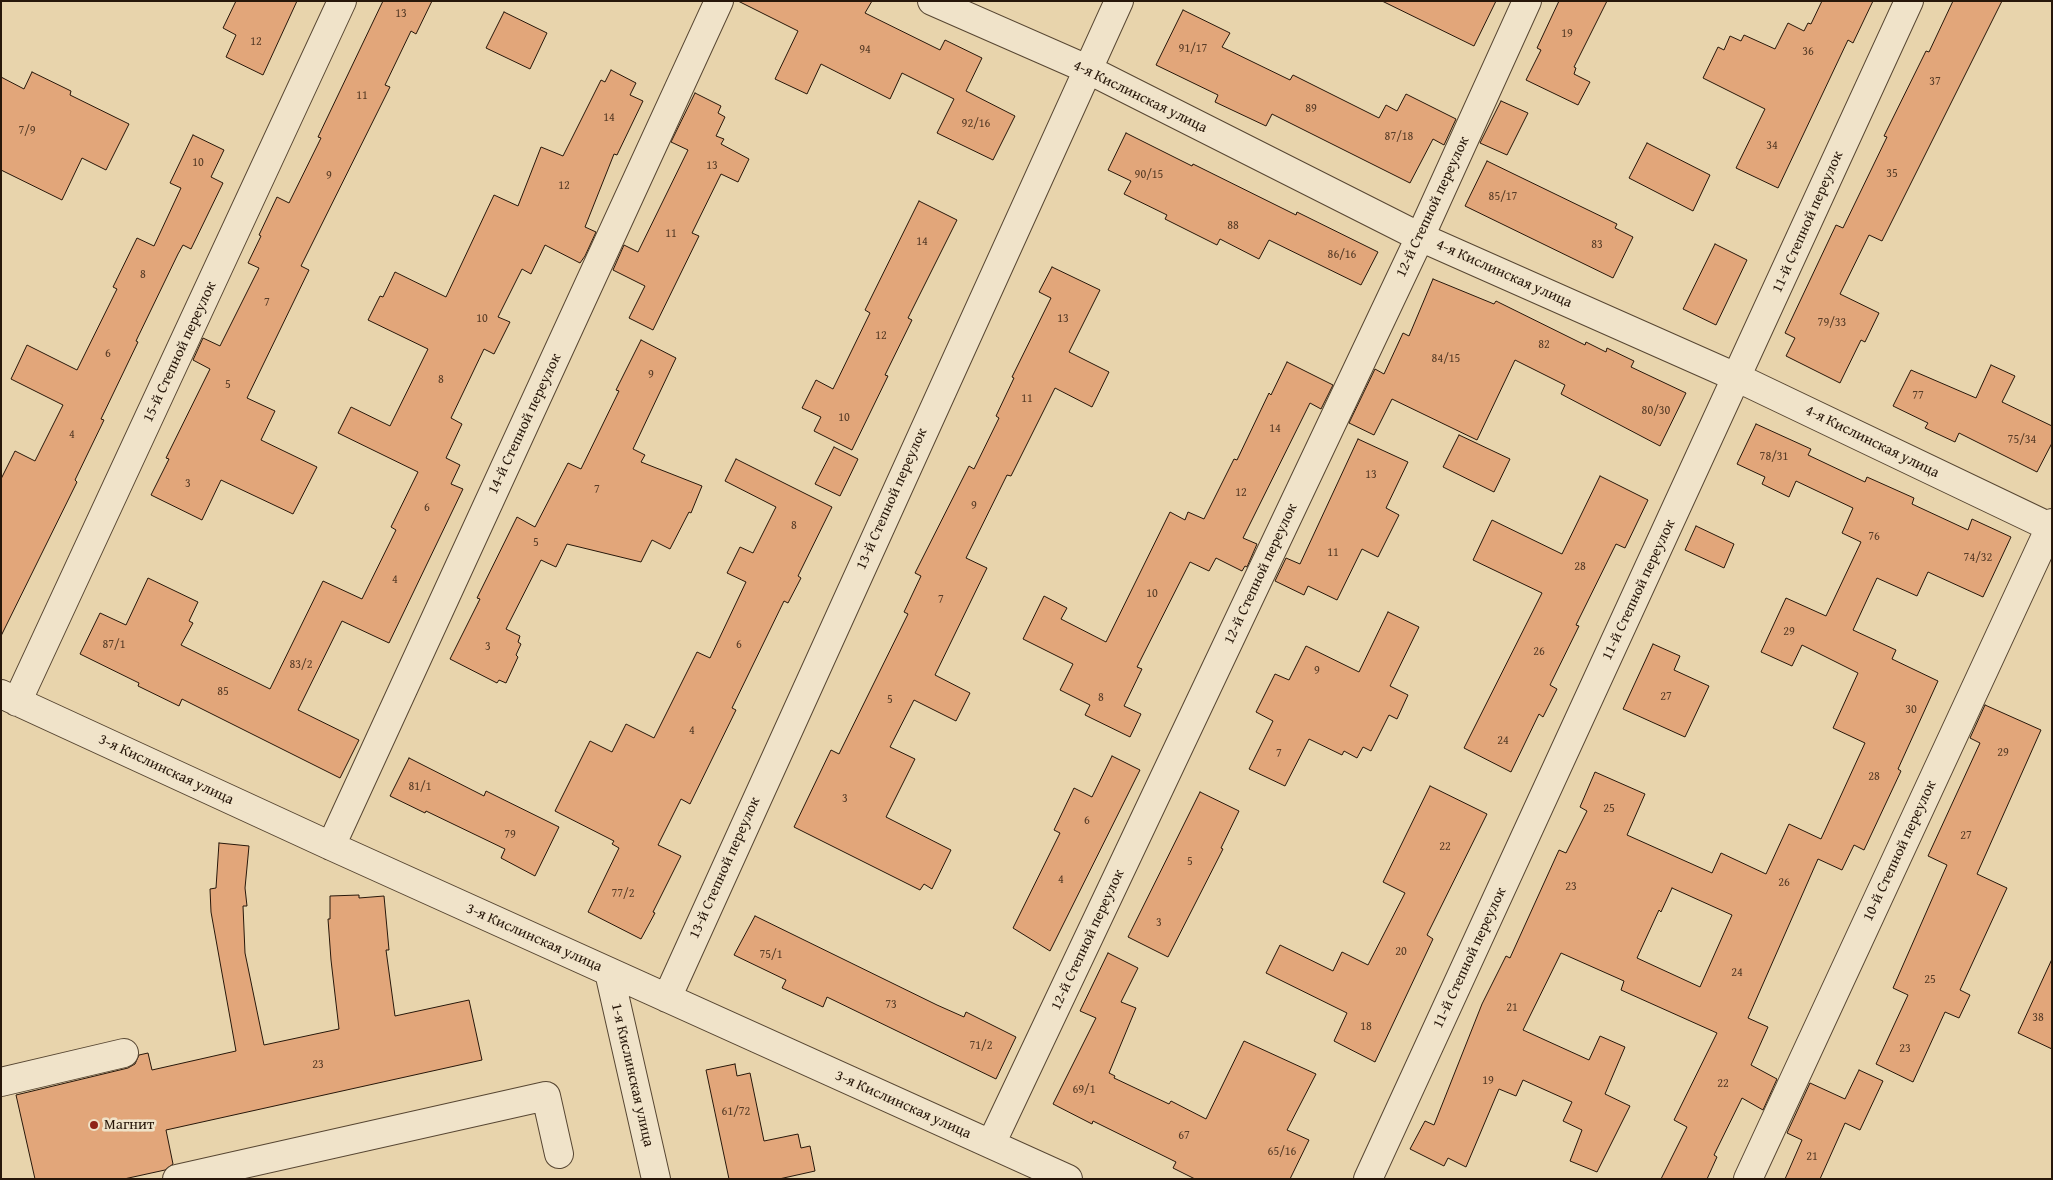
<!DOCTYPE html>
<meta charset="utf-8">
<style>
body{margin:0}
#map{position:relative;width:2053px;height:1180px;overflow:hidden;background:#e8d4ac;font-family:"Gentium Book Plus",serif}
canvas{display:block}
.frame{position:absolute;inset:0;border:2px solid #27170a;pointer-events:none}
</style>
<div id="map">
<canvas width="2053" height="1180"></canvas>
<div class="frame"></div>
</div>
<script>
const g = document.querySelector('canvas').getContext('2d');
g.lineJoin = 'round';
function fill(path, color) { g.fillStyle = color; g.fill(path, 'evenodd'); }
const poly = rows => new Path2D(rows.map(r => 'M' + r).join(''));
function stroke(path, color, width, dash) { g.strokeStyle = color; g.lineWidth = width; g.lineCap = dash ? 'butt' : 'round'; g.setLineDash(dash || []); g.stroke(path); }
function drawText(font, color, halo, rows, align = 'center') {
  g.font = font + ' "Gentium Book Plus",serif'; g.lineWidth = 5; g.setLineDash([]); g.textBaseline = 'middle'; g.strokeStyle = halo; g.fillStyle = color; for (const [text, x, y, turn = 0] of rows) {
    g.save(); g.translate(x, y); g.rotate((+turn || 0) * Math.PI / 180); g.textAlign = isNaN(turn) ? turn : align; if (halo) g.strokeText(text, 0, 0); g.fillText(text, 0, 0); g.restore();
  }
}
const building = poly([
 [236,1,297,1,263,75,226,57,236,35,223,28,236,1],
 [383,1,432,1,416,34,411,31,385,85,390,87,301,266,309,270,247,398,275,411,261,440,317,467,293,514,221,480,202,520,151,495,169,459,166,458,210,369,193,360,203,338,220,346,259,268,248,263,261,236,259,235,277,197,289,203,321,138,318,137,383,1],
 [738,1,872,1,865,13,940,50,945,40,982,58,966,91,1015,116,993,160,937,133,954,99,902,73,890,99,821,64,807,94,775,79,798,31,738,1],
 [1382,1,1496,1,1474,46,1382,1],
 [1559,1,1607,1,1574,67,1576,68,1574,74,1590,82,1578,105,1526,80,1541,50,1537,48,1559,1],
 [1822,1,1873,1,1853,43,1848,40,1778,188,1736,168,1765,109,1703,78,1718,47,1724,50,1730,36,1741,41,1744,35,1775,49,1788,23,1804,31,1808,23,1811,24,1822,1],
 [1953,1,2002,1,1882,241,1869,235,1840,294,1879,313,1865,342,1861,340,1840,383,1786,356,1795,338,1785,333,1836,225,1843,228,1887,137,1884,136,1926,51,1929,52,1953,1],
 [1183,10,1230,33,1222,47,1290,80,1293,75,1379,118,1386,105,1397,111,1406,94,1456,119,1444,145,1433,139,1410,183,1272,114,1266,126,1215,102,1218,95,1156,65,1183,10],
 [504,12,547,33,530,69,486,48,504,12],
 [611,70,636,83,630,95,643,101,617,155,614,154,585,227,596,232,585,256,580,263,545,245,531,274,522,269,498,317,510,322,494,354,484,349,451,418,462,424,446,458,460,465,451,484,463,489,389,643,342,621,298,710,359,740,340,778,182,699,179,706,138,686,139,683,80,654,100,613,126,625,148,578,198,602,189,621,193,623,181,645,270,689,323,581,362,599,396,530,391,527,418,472,338,433,351,407,390,426,428,349,368,320,380,296,383,297,395,272,446,297,494,195,518,206,541,147,563,156,601,80,605,82,611,70],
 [32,72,71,91,70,95,129,124,106,170,82,158,62,200,1,170,1,77,24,89,32,72],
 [695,93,721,106,718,113,725,117,716,136,724,139,721,144,749,159,738,182,721,174,692,233,699,236,653,330,629,318,645,286,613,270,624,245,638,252,688,150,671,142,695,93],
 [1501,101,1528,113,1507,155,1480,143,1501,101],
 [1126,133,1192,166,1193,164,1296,215,1297,212,1378,252,1361,285,1269,240,1259,259,1220,239,1217,245,1165,219,1167,215,1124,194,1131,181,1108,170,1126,133],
 [193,135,224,150,211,177,223,183,191,249,183,245,178,254,136,341,138,342,101,419,104,420,75,480,77,482,1,636,1,479,15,451,35,461,63,405,11,379,27,345,77,370,117,289,113,287,137,238,154,246,181,188,170,183,193,135],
 [1647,143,1710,175,1693,211,1629,178,1647,143],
 [1487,161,1617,224,1615,228,1633,237,1613,278,1465,206,1487,161],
 [919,201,957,220,908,318,912,320,885,375,888,376,852,450,814,431,821,417,802,408,816,380,833,389,870,313,865,310,919,201],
 [1715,244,1747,260,1716,325,1683,309,1715,244],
 [1052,267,1100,290,1069,352,1109,372,1092,407,1055,388,1011,476,1007,475,966,558,987,568,935,675,970,693,956,721,914,700,890,747,915,759,886,817,951,850,932,889,924,884,920,890,794,827,831,750,839,754,908,614,904,612,921,576,915,573,969,466,974,469,999,418,996,416,1014,378,1012,377,1051,298,1039,292,1052,267],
 [1433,279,1494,304,1496,301,1585,345,1586,342,1606,352,1607,348,1634,361,1631,367,1686,393,1660,446,1561,394,1565,385,1515,360,1477,440,1392,399,1374,435,1349,423,1375,369,1384,374,1403,333,1409,336,1433,279],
 [641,340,676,358,633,449,645,455,641,462,702,486,691,513,689,512,670,549,652,540,641,562,567,544,556,567,541,560,506,629,520,636,518,642,521,644,516,655,518,657,506,683,499,680,497,683,450,659,480,599,477,598,517,517,535,527,568,463,581,469,619,391,616,390,641,340],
 [1287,362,1333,385,1321,409,1310,403,1243,538,1257,544,1247,567,1245,566,1242,571,1216,558,1209,571,1190,562,1137,667,1142,669,1124,706,1141,714,1130,737,1085,715,1090,705,1060,690,1073,664,1023,639,1044,596,1067,608,1061,619,1106,642,1170,512,1185,520,1188,512,1204,519,1234,459,1237,460,1269,393,1271,395,1287,362],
 [1991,365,2015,376,2002,402,2052,426,2052,443,2037,472,1959,433,1955,442,1925,428,1928,423,1893,406,1911,370,1976,398,1991,365],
 [1756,424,1811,449,1808,455,1865,482,1867,477,1914,498,1912,504,1968,530,1972,519,2011,537,1983,597,1928,572,1917,596,1877,578,1853,630,1896,650,1892,659,1938,681,1898,769,1901,771,1864,850,1854,845,1842,870,1818,859,1748,1018,1768,1027,1751,1065,1777,1079,1763,1110,1742,1098,1714,1155,1717,1157,1707,1179,1661,1179,1687,1127,1674,1120,1717,1033,1621,990,1624,981,1561,953,1523,1030,1589,1060,1600,1036,1625,1047,1605,1094,1630,1106,1597,1172,1570,1161,1582,1130,1563,1121,1572,1102,1523,1080,1516,1096,1499,1089,1466,1167,1448,1158,1444,1166,1410,1149,1425,1121,1434,1125,1482,1004,1506,956,1510,958,1559,850,1566,853,1587,811,1580,807,1595,772,1645,794,1627,835,1712,873,1721,853,1766,874,1789,824,1821,839,1865,743,1833,728,1858,673,1802,645,1792,666,1761,652,1786,598,1826,616,1861,542,1842,533,1853,508,1796,481,1789,497,1762,484,1765,477,1737,464,1756,424],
 [1672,888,1732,915,1700,987,1637,958,1659,910,1661,912,1672,888],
 [1459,435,1510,459,1494,492,1443,467,1459,435],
 [1358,439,1408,462,1386,508,1399,515,1378,557,1362,549,1337,600,1308,586,1304,595,1275,581,1286,558,1300,564,1358,439],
 [834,447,858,459,840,496,815,484,834,447],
 [736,459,832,507,798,576,801,578,788,603,784,601,732,708,736,710,690,804,681,799,658,845,681,856,653,912,655,913,641,939,588,912,619,848,612,844,614,841,555,811,590,741,612,752,626,724,654,738,697,652,710,658,746,582,727,573,740,547,753,553,776,507,725,481,736,459],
 [1600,476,1648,500,1625,548,1616,544,1576,625,1579,626,1550,685,1557,689,1543,717,1539,714,1511,772,1464,748,1542,593,1473,560,1492,520,1562,554,1600,476],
 [1696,526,1734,544,1724,568,1685,550,1696,526],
 [1388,612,1419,627,1390,686,1408,695,1397,719,1389,715,1371,751,1363,747,1357,758,1344,751,1342,755,1309,739,1285,786,1249,769,1273,721,1256,712,1275,674,1289,680,1306,646,1359,672,1388,612],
 [1653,644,1680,656,1674,670,1709,686,1685,737,1623,709,1653,644],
 [1985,705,2041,730,1977,874,2007,888,1960,990,1970,995,1959,1018,1945,1012,1913,1082,1876,1064,1908,995,1893,988,1947,865,1928,856,1980,743,1970,738,1985,705],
 [1112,756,1140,770,1050,951,1013,928,1060,833,1054,830,1074,788,1092,797,1112,756],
 [409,758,484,796,486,791,559,827,535,876,501,858,505,849,426,811,425,813,390,796,409,758],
 [1430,786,1487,814,1427,935,1433,939,1375,1062,1334,1041,1347,1013,1266,973,1280,945,1333,971,1342,952,1368,965,1405,893,1383,882,1430,786],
 [1200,792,1239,811,1221,848,1223,849,1168,957,1128,937,1200,792],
 [219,843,249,846,245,888,247,906,243,906,245,953,264,1045,339,1029,331,960,328,919,330,919,330,896,359,895,359,898,384,896,389,950,386,950,395,1016,469,1000,482,1060,166,1130,173,1164,165,1170,124,1179,35,1179,16,1095,128,1068,135,1064,139,1055,148,1053,152,1070,236,1051,211,912,210,889,216,888,219,843],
 [755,916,937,1005,964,1017,966,1012,1016,1037,996,1079,827,997,823,1007,782,988,786,980,734,955,755,916],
 [1108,953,1138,968,1121,1002,1136,1008,1109,1073,1115,1076,1114,1078,1169,1104,1171,1101,1206,1119,1244,1041,1316,1074,1287,1130,1309,1140,1290,1179,1195,1179,1173,1168,1176,1162,1093,1121,1092,1124,1053,1104,1096,1018,1080,1011,1108,953],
 [2052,959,2052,1049,2018,1033,2052,959],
 [735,1064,737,1076,750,1073,764,1141,798,1134,801,1148,810,1146,815,1171,779,1179,729,1179,706,1070,735,1064],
 [1859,1070,1883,1081,1860,1130,1845,1123,1820,1179,1785,1179,1802,1140,1787,1133,1810,1083,1845,1099,1859,1070]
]);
fill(building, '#e2a67a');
stroke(building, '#27170a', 1);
const minor = poly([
 [932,1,1087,69,1420,237,1738,378,2052,528],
 [1,694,331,846,1068,1179],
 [17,702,342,1],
 [331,846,719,1],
 [609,972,656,1179],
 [667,998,1119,1],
 [1,1082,124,1053],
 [991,1144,1420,237,1527,1],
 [177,1179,546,1096,559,1154],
 [1368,1179,1909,1],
 [1748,1179,2052,523]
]);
stroke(minor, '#574632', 30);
stroke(minor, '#f0e3c9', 28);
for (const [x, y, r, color] of [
 [94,1125,5,"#8f2418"]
]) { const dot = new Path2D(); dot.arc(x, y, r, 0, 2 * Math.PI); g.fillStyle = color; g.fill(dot); stroke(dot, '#f0e3c9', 2); }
drawText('12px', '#563b26', null, [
 ["13",401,14],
 ["19",1567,34],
 ["12",256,42],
 ["91/17",1193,49],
 ["94",865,50],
 ["36",1808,52],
 ["37",1935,82],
 ["11",362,96],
 ["89",1311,109],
 ["14",609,118],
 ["92/16",976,124],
 ["7/9",27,131],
 ["87/18",1399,137],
 ["34",1772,146],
 ["10",198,163],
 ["13",712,166],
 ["35",1892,174],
 ["90/15",1149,175],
 ["9",329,176],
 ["12",564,186],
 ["85/17",1503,197],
 ["88",1233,226],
 ["11",671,234],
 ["14",922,242],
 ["83",1597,245],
 ["86/16",1342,255],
 ["8",143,275],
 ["7",267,303],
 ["10",482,319],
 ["13",1063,319],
 ["79/33",1832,323],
 ["12",881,336],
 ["82",1544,345],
 ["6",108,354],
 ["84/15",1446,359],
 ["9",651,375],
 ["8",441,380],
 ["5",228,385],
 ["77",1918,396],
 ["11",1027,399],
 ["80/30",1656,411],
 ["10",844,418],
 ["14",1275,429],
 ["4",72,435],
 ["75/34",2022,440],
 ["78/31",1774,457],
 ["13",1371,475],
 ["3",188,484],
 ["7",597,490],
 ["12",1241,493],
 ["9",974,506],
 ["6",427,508],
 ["8",794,526],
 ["76",1874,537],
 ["5",536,543],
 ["11",1333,553],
 ["74/32",1978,558],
 ["28",1580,567],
 ["4",395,580],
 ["10",1152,594],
 ["7",941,600],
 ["29",1789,632],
 ["87/1",114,645],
 ["6",739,645],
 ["3",488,647],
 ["26",1539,652],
 ["83/2",301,665],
 ["9",1317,671],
 ["85",223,692],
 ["27",1666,697],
 ["8",1101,698],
 ["5",890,700],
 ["30",1911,710],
 ["4",692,731],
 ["24",1503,741],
 ["29",2003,753],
 ["7",1279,754],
 ["28",1874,777],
 ["81/1",420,787],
 ["3",845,799],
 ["25",1609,809],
 ["6",1087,821],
 ["79",510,835],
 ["27",1966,836],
 ["22",1445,847],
 ["5",1190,862],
 ["4",1061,880],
 ["26",1784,883],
 ["23",1571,887],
 ["77/2",623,894],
 ["3",1159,923],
 ["20",1401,952],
 ["75/1",771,955],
 ["24",1737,973],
 ["25",1930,980],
 ["73",891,1005],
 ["21",1512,1008],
 ["38",2038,1018],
 ["18",1366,1027],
 ["71/2",981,1046],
 ["23",1905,1049],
 ["23",318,1065],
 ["19",1488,1081],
 ["22",1723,1084],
 ["69/1",1084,1090],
 ["61/72",736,1112],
 ["67",1184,1136],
 ["65/16",1282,1152],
 ["21",1812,1157]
]);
drawText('15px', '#27170a', '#f0e3c9', [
 ["4-я Кислинская улица",1140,97,26],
 ["12-й Степной переулок",1433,207,-65],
 ["11-й Степной переулок",1808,222,-66],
 ["4-я Кислинская улица",1504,274,24],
 ["15-й Степной переулок",180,352,-65],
 ["14-й Степной переулок",525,424,-65],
 ["4-я Кислинская улица",1872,442,26],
 ["13-й Степной переулок",892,499,-66],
 ["12-й Степной переулок",1261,574,-65],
 ["11-й Степной переулок",1639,590,-65],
 ["3-я Кислинская улица",166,770,25],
 ["10-й Степной переулок",1900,851,-65],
 ["13-й Степной переулок",725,868,-66],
 ["3-я Кислинская улица",534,938,24],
 ["12-й Степной переулок",1088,940,-65],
 ["11-й Степной переулок",1470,958,-65],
 ["1-я Кислинская улица",632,1075,77],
 ["3-я Кислинская улица",903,1105,24]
]);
drawText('15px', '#27170a', '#f0e3c9', [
 ["Магнит",104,1125]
], 'left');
</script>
